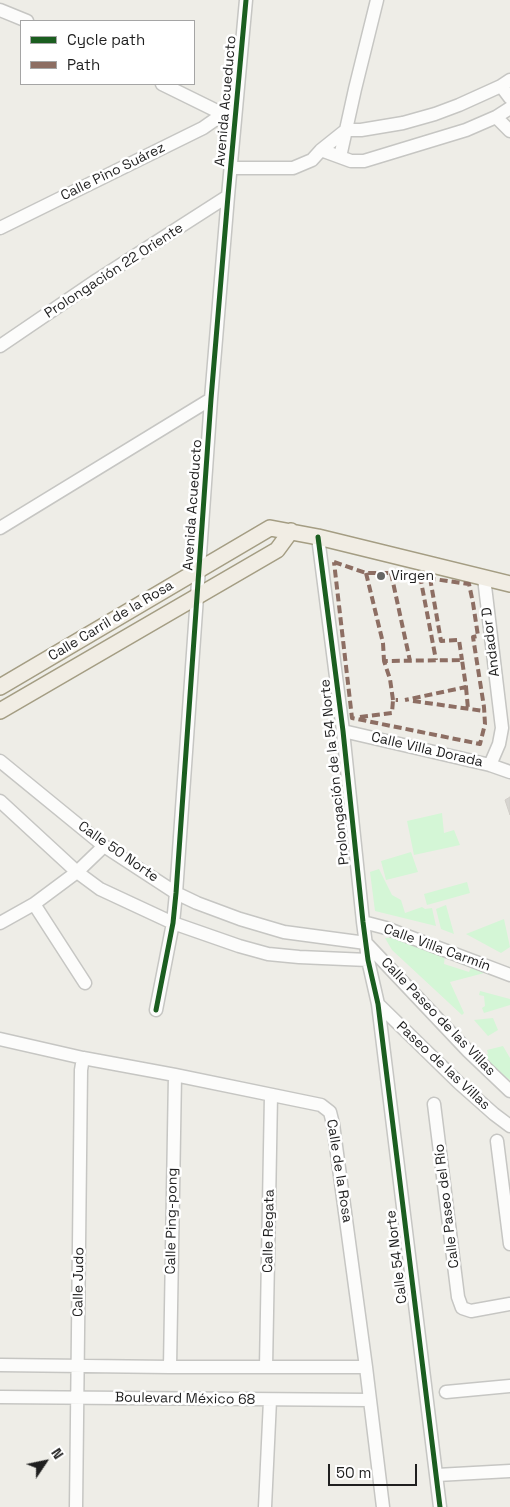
<!DOCTYPE html>
<meta charset="utf-8">
<style>
body{margin:0}
#map{position:relative;width:510px;height:1507px;overflow:hidden;background:#eeede7;font-family:"Space Grotesk",sans-serif}
canvas{display:block}
.legend{position:absolute;left:20px;top:20px;width:175px;height:65px;box-sizing:border-box;background:#fff;border:1px solid #a5a5a5;margin:0;padding:6px 9px;list-style:none;font-size:15px;color:#1f1f1f}
.legend li{display:flex;align-items:center;gap:10px;height:25px}
.legend b{width:25px;border:1px solid #a5a5a5}
.north{position:absolute;left:20px;top:1437px;width:50px;height:50px;-webkit-text-stroke:4px #fff;paint-order:stroke;rotate:56deg;font-size:14px;font-weight:700;line-height:20px;text-align:center;color:#1f1f1f}
.north::after{content:'';display:block;margin:auto;width:18px;height:22px;background:#1f1f1f;clip-path:polygon(50% 0,100% 100%,50% 72%,0 100%)}
.scale{position:absolute;left:328px;top:1464px;width:89px;height:22px;box-sizing:border-box;border:2px solid #1f1f1f;border-top:0;padding-left:6px;font-size:15px;line-height:18px;white-space:nowrap;color:#1f1f1f;-webkit-text-stroke:4px #fff;paint-order:stroke}
</style>
<div id="map">
<canvas width="510" height="1507"></canvas>
<ul class="legend">
<li><b style="height:6px;background:#1b5e20"></b>Cycle path</li>
<li><b style="height:6px;background:#8d6e63"></b>Path</li>
</ul>
<div class="north">N</div>
<div class="scale">50 m</div>
</div>
<script>
const g = document.querySelector('canvas').getContext('2d');
g.lineJoin = 'round';
function fill(path, color) { g.fillStyle = color; g.fill(path, 'evenodd'); }
const poly = rows => new Path2D(rows.map(r => 'M' + r).join(''));
function stroke(path, color, width, dash) { g.strokeStyle = color; g.lineWidth = width; g.lineCap = dash ? 'butt' : 'round'; g.setLineDash(dash || []); g.stroke(path); }
function drawText(font, color, halo, rows, align = 'center') {
  g.font = font + ' "Space Grotesk",sans-serif'; g.lineWidth = 5; g.setLineDash([]); g.textBaseline = 'middle'; g.strokeStyle = halo; g.fillStyle = color; for (const [text, x, y, turn = 0] of rows) {
    g.save(); g.translate(x, y); g.rotate((+turn || 0) * Math.PI / 180); g.textAlign = isNaN(turn) ? turn : align; if (halo) g.strokeText(text, 0, 0); g.fillText(text, 0, 0); g.restore();
  }
}
fill(poly([
 [442,813,444,833,454,830,460,845,414,855,407,821],
 [411,852,418,872,386,880,381,861],
 [379,869,392,895,401,900,405,913,422,907,425,909,432,908,436,926,375,911,370,872],
 [467,882,470,893,427,905,424,894],
 [446,905,454,934,441,929,436,909],
 [504,919,510,947,501,953,466,934],
 [417,937,445,954,444,964,469,972,472,965,488,972,450,982,464,1013,462,1015,392,950,385,938],
 [480,991,510,999,510,1005,484,1013,482,1008,485,1006,484,996,479,995],
 [493,1018,498,1030,488,1036,474,1020],
 [503,1046,510,1058,510,1080,482,1061,480,1057,488,1054,487,1050]
]), '#d4f6d6');
fill(poly([
 [383,571,384,571,384,575,381,578,380,573]
]), '#0003');
const building = poly([
 [510,797,510,815,505,800,510,797]
]);
fill(building, '#d6d4d0');
stroke(building, '#d1cec8', 1);
const minor = poly([
 [0,10,27,21],
 [162,84,223,114,229,114],
 [501,86,510,98],
 [496,117,510,131],
 [346,130,361,130,403,123,435,114,459,105,501,86,510,80],
 [321,150,351,161,364,161,466,130,496,117,510,108],
 [340,157,355,89,377,0],
 [231,168,293,168,312,160,321,150,346,130],
 [0,228,203,128,223,114],
 [0,346,97,280,228,196],
 [0,528,211,399],
 [318,537,343,731,363,922,368,960,378,1004,440,1507],
 [484,578,502,728,499,744,490,765],
 [343,731,490,765,510,772],
 [0,761,104,846,176,893,197,903,240,919,284,932,366,943],
 [0,801,77,872,100,889,173,923,239,946,268,954,299,957,368,960],
 [34,904,85,983],
 [363,922,386,928,510,975],
 [0,923,34,904,77,872,104,846],
 [366,943,468,1051,510,1091],
 [378,1004,459,1083,494,1114,510,1126],
 [156,1010,173,923,176,893,211,399,228,196,246,0],
 [0,1039,83,1058,175,1075,321,1105,330,1112,333,1124,366,1367,383,1507],
 [434,1104,458,1297,462,1308,471,1311,510,1304],
 [497,1141,510,1244],
 [0,1365,170,1367,366,1367],
 [170,1367,175,1075],
 [266,1367,271,1095],
 [446,1392,510,1386],
 [0,1397,370,1400],
 [437,1475,510,1471],
 [76,1507,81,1070,83,1058],
 [265,1507,270,1400]
]);
const major = poly([
 [0,687,270,528,318,537,510,584],
 [0,711,277,550,291,531]
]);
stroke(minor, '#c6c6c3', 15);
stroke(major, '#a49d83', 18);
stroke(minor, '#fcfcfb', 12);
stroke(major, '#f1ede4', 15);
stroke(poly([
 [334,562,366,573,391,573,469,584,473,603,478,636,473,637,484,707,485,724,480,744,352,718,334,562],
 [366,573,383,643,384,661],
 [391,573,410,661],
 [420,576,436,660],
 [430,578,441,641,459,640,462,660],
 [466,687,468,709],
 [393,700,390,679,384,661,462,660,466,687,405,700],
 [413,701,484,711],
 [360,717,392,713,393,700,398,700]
]), '#8d6e63', 4, [8, 4]);
stroke(poly([
 [318,537,343,731,363,922,368,960,378,1004,440,1507],
 [156,1010,173,923,176,893,211,399,228,196,246,0]
]), '#1b5e20', 5);
for (const [x, y, r, color] of [
 [381,576,5,"#676765"]
]) { const dot = new Path2D(); dot.arc(x, y, r, 0, 2 * Math.PI); g.fillStyle = color; g.fill(dot); stroke(dot, '#fff', 2); }
drawText('14px', '#1f1f1f', '#fff', [
 ["Avenida Acueducto",226,101,-85],
 ["Calle Pino Suárez",113,172,-26],
 ["Prolongación 22 Oriente",114,271,-33],
 ["Avenida Acueducto",193,505,-86],
 ["Calle Carril de la Rosa",111,621,-31],
 ["Andador D",491,642,-97],
 ["Calle Villa Dorada",427,750,13],
 ["Prolongación de la 54 Norte",335,772,-96],
 ["Calle 50 Norte",118,852,35],
 ["Calle Villa Carmín",437,948,20],
 ["Calle Paseo de las Villas",438,1017,46],
 ["Paseo de las Villas",443,1066,43],
 ["Calle de la Rosa",339,1171,81],
 ["Calle Paseo del Río",447,1206,-97],
 ["Calle Ping-pong",172,1221,-89],
 ["Calle Regata",269,1231,-89],
 ["Calle 54 Norte",397,1257,-97],
 ["Calle Judo",79,1282,-89],
 ["Boulevard México 68",185,1399,1]
]);
drawText('14px', '#1f1f1f', '#fff', [
 ["Virgen",391,576]
], 'left');
</script>
